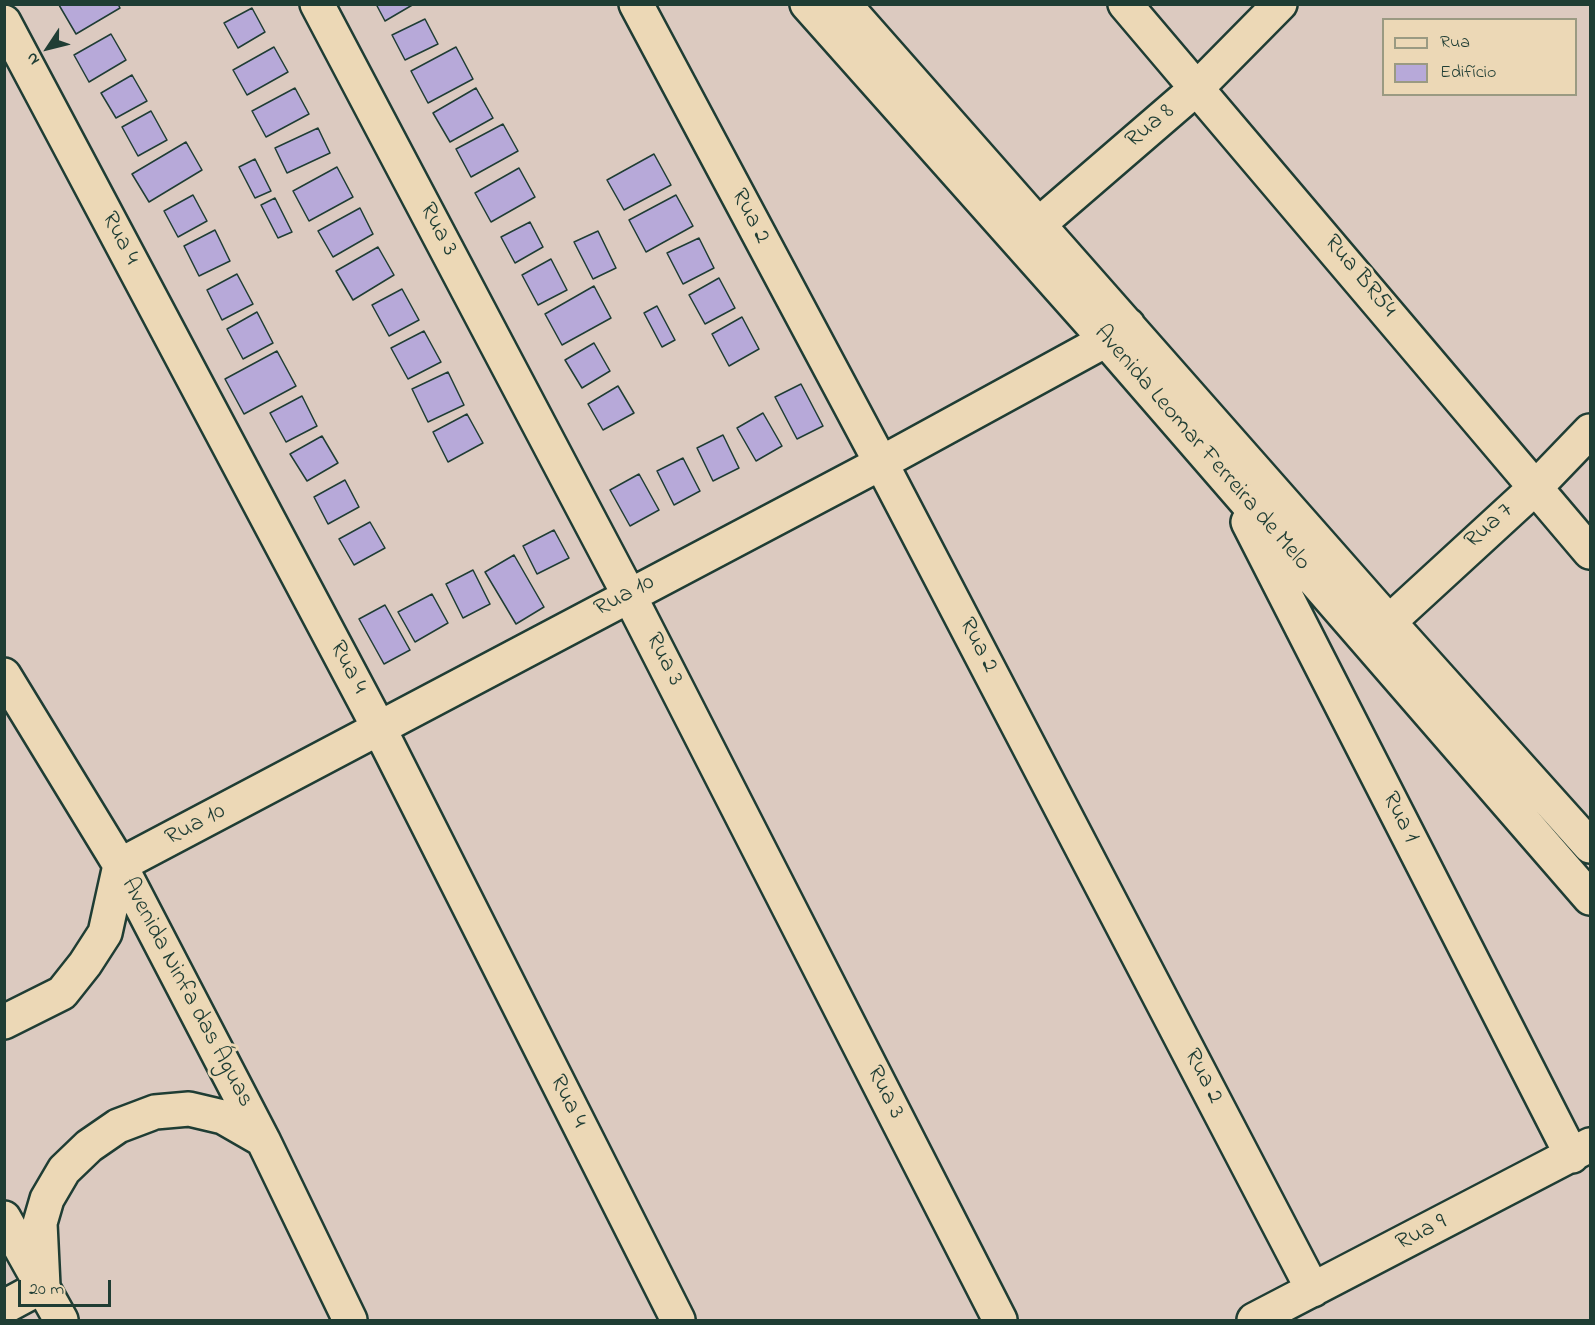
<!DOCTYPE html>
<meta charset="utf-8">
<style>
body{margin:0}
#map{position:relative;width:1595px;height:1325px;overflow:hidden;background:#dccac0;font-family:"Indie Flower",sans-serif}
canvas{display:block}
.frame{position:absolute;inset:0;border:6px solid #1f3d34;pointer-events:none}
.legend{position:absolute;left:1382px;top:18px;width:195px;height:78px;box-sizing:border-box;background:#ecd8b6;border:2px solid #9a9a82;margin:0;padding:8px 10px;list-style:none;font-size:18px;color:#1f3d34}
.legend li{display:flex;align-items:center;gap:12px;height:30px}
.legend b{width:30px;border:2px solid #9a9a82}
.north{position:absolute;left:18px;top:18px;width:60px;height:60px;-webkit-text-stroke:4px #ecd8b6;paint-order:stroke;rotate:235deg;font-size:16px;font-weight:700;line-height:24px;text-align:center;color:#1f3d34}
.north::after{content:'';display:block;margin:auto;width:21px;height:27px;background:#1f3d34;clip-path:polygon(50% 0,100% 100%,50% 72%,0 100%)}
.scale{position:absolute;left:18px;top:1280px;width:93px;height:27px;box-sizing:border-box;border:3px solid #1f3d34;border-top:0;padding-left:8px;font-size:18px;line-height:21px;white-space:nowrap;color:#1f3d34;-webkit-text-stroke:4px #ecd8b6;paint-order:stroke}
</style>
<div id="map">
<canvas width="1595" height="1325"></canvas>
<div class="frame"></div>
<ul class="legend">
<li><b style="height:8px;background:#ecd8b6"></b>Rua</li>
<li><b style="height:16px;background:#b7a9d9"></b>Edifício</li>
</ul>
<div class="north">N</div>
<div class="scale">20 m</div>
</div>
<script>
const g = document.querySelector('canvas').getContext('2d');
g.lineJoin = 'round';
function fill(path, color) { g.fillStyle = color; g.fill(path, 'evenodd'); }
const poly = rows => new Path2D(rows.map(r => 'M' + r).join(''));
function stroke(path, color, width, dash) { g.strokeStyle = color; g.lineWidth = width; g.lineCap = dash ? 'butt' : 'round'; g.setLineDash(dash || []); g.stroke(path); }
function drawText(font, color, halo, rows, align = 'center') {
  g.font = font + ' "Indie Flower",sans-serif'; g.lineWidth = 6; g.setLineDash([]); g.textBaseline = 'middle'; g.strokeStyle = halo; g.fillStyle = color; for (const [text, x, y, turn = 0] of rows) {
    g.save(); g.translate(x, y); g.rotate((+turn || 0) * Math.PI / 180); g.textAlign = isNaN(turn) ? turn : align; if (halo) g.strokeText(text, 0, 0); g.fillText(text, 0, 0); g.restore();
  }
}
const building = poly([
 [118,4,120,8,76,34,59,5,118,4],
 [376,4,414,4,385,21,376,4],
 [252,8,265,32,238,48,224,23,252,8],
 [425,19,438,44,405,60,392,35,425,19],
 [111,34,126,60,89,82,74,55,111,34],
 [274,47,288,72,247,95,233,70,274,47],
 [456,47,473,79,428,103,411,71,456,47],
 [132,75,147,101,116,118,101,93,132,75],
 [295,88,309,114,266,137,252,111,295,88],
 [476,88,493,118,450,142,433,113,476,88],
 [151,111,167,140,138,156,122,127,151,111],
 [503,124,518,151,471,177,456,149,503,124],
 [318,128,330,153,287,173,275,148,318,128],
 [186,142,202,170,149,202,132,174,186,142],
 [654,154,671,185,624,210,607,180,654,154],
 [255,159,271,191,255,198,239,167,255,159],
 [337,167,353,197,309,221,293,191,337,167],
 [519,168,535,197,491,222,475,193,519,168],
 [193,195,207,221,178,237,164,211,193,195],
 [676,195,693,226,646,252,629,220,676,195],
 [275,198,292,232,278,238,261,205,275,198],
 [360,208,373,234,333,257,318,231,360,208],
 [530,222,543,247,515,263,501,237,530,222],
 [215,230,230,261,199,276,184,246,215,230],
 [598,231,616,268,593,279,574,242,598,231],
 [699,238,714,268,683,284,667,253,699,238],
 [378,247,394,275,353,300,336,271,378,247],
 [551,259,567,290,538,305,522,275,551,259],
 [237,274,253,304,222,320,207,290,237,274],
 [719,278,735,308,705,324,689,295,719,278],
 [594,286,611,318,562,345,545,314,594,286],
 [402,289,419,320,389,336,372,305,402,289],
 [657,306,675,340,662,347,644,313,657,306],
 [257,312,273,343,243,359,227,329,257,312],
 [742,317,759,349,729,366,712,334,742,317],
 [424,331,441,362,408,379,391,348,424,331],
 [594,343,610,371,582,388,565,360,594,343],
 [277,351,296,386,244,414,225,379,277,351],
 [448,372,464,405,428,422,412,389,448,372],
 [801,384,823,426,797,439,775,397,801,384],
 [618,386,634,413,603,430,588,404,618,386],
 [302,396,317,426,286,442,270,413,302,396],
 [763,413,782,446,756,461,737,428,763,413],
 [467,414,483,443,448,462,433,432,467,414],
 [723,435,739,468,713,481,697,448,723,435],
 [322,436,338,463,307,481,290,454,322,436],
 [683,458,700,491,674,505,657,471,683,458],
 [639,474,659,510,630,526,610,490,639,474],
 [345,480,359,507,328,524,314,497,345,480],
 [370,522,385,548,354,565,339,539,370,522],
 [554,530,569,558,537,574,523,546,554,530],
 [514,555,544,607,516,624,485,572,514,555],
 [473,570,490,604,463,618,446,584,473,570],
 [432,594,448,623,415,642,398,612,432,594],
 [385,605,410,650,384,664,359,619,385,605]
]);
fill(building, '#b7a9d9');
stroke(building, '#1f3d34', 1.5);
const minor = poly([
 [317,4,629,595,1000,1320],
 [636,4,881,463,1313,1290],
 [807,4,1106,340,1590,898],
 [844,4,1389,622,1590,846],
 [1125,4,1590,552],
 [4,22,380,730,678,1320],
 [1023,238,1198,87,1280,4],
 [1248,522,1572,1156],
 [1389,622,1536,487,1590,431],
 [4,675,120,865,263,1140,350,1320],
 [4,1022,62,993,85,964,105,933,120,865,881,463,1106,340,1128,325],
 [4,1218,61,1320],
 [4,1307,43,1286,40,1223,47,1199,64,1170,89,1146,118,1126,155,1112,189,1109,223,1117,263,1140],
 [1254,1320,1590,1145]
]);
stroke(minor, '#1f3d34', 38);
stroke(minor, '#ecd8b6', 33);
drawText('24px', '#1f3d34', '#ecd8b6', [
 ["Rua 8",1151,127,-40],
 ["Rua 2",749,217,62],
 ["Rua 3",437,230,62],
 ["Rua 4",119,239,62],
 ["Rua BR54",1359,277,50],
 ["Avenida Leomar Ferreira de Melo",1201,449,49],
 ["Rua 7",1490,527,-42],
 ["Rua 10",625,597,-28],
 ["Rua 2",977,646,62],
 ["Rua 3",663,660,63],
 ["Rua 4",347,668,62],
 ["Rua 1",1399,818,63],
 ["Rua 10",196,826,-28],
 ["Avenida Ninfa das Águas",186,993,62],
 ["Rua 2",1202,1077,62],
 ["Rua 3",884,1093,63],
 ["Rua 4",567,1102,63],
 ["Rua 9",1422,1234,-27]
]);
</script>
